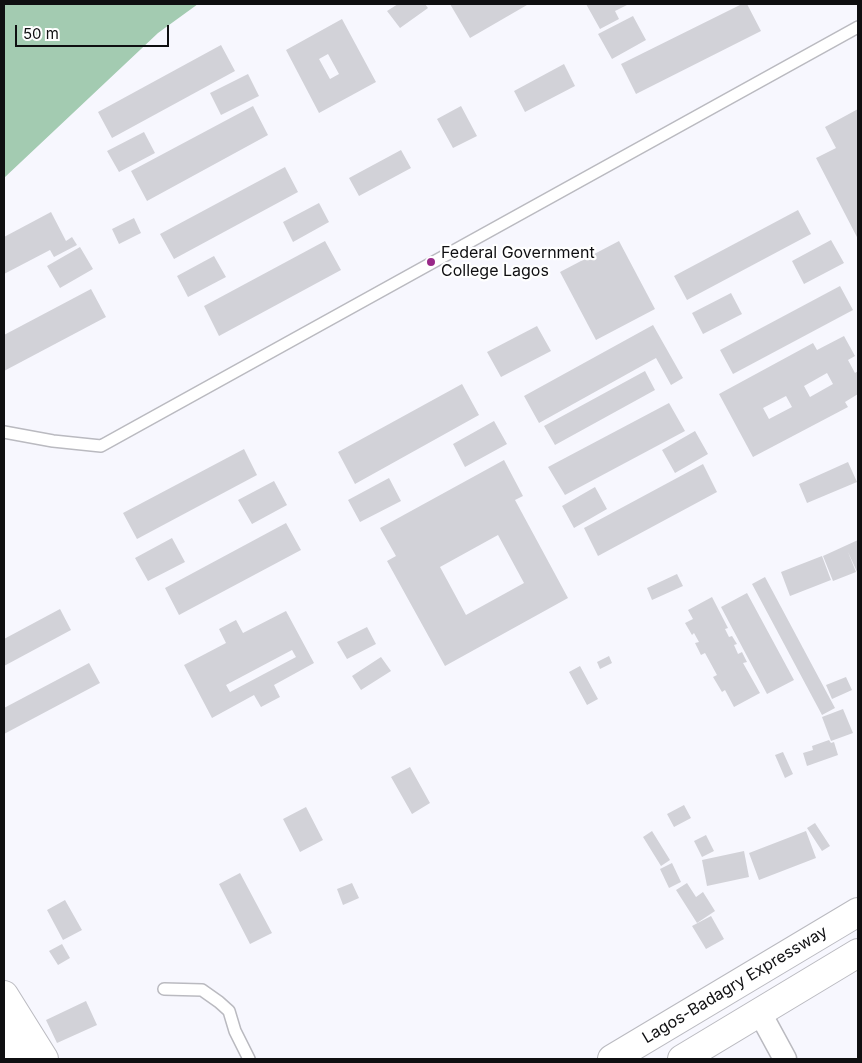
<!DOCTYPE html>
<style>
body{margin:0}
#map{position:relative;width:862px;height:1063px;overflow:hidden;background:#f7f7fe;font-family:Inter,sans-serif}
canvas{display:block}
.frame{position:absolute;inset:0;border:5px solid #0f0f11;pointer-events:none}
.scale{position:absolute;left:15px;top:25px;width:154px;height:22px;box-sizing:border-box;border:2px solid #0f0f11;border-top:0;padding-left:6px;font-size:15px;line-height:18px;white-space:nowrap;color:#0f0f11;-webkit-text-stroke:4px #fff;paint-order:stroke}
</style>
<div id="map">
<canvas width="862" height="1063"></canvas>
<div class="frame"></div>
<div class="scale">50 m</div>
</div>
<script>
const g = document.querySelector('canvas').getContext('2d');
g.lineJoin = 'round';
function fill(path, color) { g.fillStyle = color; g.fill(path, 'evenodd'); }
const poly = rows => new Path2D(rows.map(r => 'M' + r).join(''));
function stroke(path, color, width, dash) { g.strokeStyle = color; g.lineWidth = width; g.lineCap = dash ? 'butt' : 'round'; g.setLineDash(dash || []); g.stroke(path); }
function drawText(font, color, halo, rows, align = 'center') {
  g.font = font + ' Inter,sans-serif'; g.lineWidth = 4.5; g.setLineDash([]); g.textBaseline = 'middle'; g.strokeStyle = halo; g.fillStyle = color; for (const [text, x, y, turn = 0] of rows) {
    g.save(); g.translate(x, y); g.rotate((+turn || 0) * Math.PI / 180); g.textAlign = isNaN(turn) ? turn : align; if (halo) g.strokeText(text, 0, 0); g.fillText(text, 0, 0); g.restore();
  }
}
fill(poly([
 [4,4,198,4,158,33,4,178]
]), '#a3cbb1');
fill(poly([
 [398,4,425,4,428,8,400,28,387,11],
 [450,4,526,4,527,5,470,38],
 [586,4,629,4,615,11,619,19,600,29],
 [742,4,747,4,761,31,636,94,621,64],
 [633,16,646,40,612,59,598,34],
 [342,19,376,82,319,113,286,50],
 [328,54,339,74,330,79,319,59],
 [221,45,235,71,112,138,98,112],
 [564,64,575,86,525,112,514,91],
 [248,74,259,96,221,115,210,93],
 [253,106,268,135,147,201,131,171],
 [461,106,477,136,453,148,437,119],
 [858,109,858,239,816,158,836,148,825,127],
 [144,132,155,153,119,172,107,151],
 [401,150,411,168,359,196,349,178],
 [285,167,298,192,174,259,160,234],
 [319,203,329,222,293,242,283,222],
 [798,210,811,234,687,300,674,276],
 [51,212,66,241,72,237,77,245,54,257,50,250,4,274,4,237],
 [134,218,141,233,119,244,112,229],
 [831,240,844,263,804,284,792,261],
 [325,241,341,270,219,336,204,306],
 [619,241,655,309,596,340,560,272],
 [80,247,93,269,60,288,47,266],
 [214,256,226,277,188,297,177,276],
 [840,286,853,310,733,374,720,350],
 [91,289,106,317,4,371,4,335],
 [731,293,742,314,703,334,692,313],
 [653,325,683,378,671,385,656,358,539,423,524,396],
 [537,326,551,351,501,377,487,352],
 [844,336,855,356,848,360,855,373,858,371,858,394,845,402,848,407,753,457,719,394,813,343,817,350],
 [827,373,833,384,810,397,804,386],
 [786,396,792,407,769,419,763,408],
 [645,371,655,390,555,445,544,426],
 [462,384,479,415,355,484,338,452],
 [669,403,685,431,565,495,548,467],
 [494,421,507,444,465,467,453,444],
 [695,431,708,454,675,473,662,450],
 [244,449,257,475,137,539,123,513],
 [504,460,523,496,515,500,568,598,445,666,387,561,396,556,380,528],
 [498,535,524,583,466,615,440,567],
 [848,462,857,482,807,503,799,484],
 [703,464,717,492,598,556,584,528],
 [389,478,401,501,360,522,348,500],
 [274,481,287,505,252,524,238,500],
 [595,487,607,509,574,528,562,506],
 [286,523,301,550,179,615,165,588],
 [172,538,185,562,148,581,135,558],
 [858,540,858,574,848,552,856,572,833,581,823,556],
 [822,556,831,580,790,596,781,572],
 [677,574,683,586,652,600,647,588],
 [765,577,835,708,822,715,752,584],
 [747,593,794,680,767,694,721,607],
 [712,597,728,628,725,629,729,637,732,636,737,644,734,645,738,654,742,652,747,662,743,663,760,693,734,707,725,690,722,692,713,677,717,675,705,653,701,655,695,643,699,642,694,633,692,635,685,623,693,619,688,610],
 [60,609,71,630,4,666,4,639],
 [286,611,314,663,274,685,280,697,261,707,254,695,212,718,184,665,226,643,219,629,236,620,243,633],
 [292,650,296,657,230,692,226,685],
 [367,627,376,644,347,659,337,642],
 [609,656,612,663,600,669,597,662],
 [381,657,391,671,361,690,352,676],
 [89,663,100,683,4,734,4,708],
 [580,666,598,699,587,705,569,672],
 [846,677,852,690,832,699,826,685],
 [843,709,853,733,831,741,822,717],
 [829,740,831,743,834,742,838,755,807,766,803,753,813,750,812,746],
 [783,752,793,774,785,778,775,755],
 [410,767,430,803,412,814,391,777],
 [684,805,691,818,674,827,667,814],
 [306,807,323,840,300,852,283,819],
 [815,823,830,846,822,851,807,828],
 [652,831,670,860,661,866,643,837],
 [806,831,816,858,759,880,749,853],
 [706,835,714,851,702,857,694,841],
 [744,851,749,877,707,886,702,860],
 [672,863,681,882,669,888,660,869],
 [240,873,272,933,250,944,219,884],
 [352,883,359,898,343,905,337,889],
 [687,883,696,897,703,892,715,911,697,923,676,890],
 [65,900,82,930,63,940,47,910],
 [711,916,724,939,706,949,692,926],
 [62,944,70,958,58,965,49,951],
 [86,1001,97,1025,57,1043,46,1020]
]), '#d2d2d8');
const service = poly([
 [4,432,53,441,101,446,858,27],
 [164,989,202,990,219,1002,229,1011,235,1031,249,1059]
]);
const minor = poly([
 [760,1013,785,1059]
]);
const secondary = poly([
 [4,995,44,1059],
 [4,1037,18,1059]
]);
const trunk = poly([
 [612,1059,858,912],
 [682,1059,858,953]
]);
stroke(service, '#babac0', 14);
stroke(minor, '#babac0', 25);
stroke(secondary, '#babac0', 30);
stroke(trunk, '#babac0', 30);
stroke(service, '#fff', 11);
stroke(minor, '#fff', 22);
stroke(secondary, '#fff', 28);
stroke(trunk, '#fff', 28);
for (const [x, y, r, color] of [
 [431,262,5,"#992988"]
]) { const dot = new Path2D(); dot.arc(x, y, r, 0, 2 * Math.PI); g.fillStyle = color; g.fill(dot); stroke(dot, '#fff', 2); }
drawText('16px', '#0f0f11', '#fff', [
 ["Federal Government",441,253],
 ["College Lagos",441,271]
], 'left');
drawText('16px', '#0f0f11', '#fff', [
 ["Lagos-Badagry Expressway",735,985,-31]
]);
</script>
